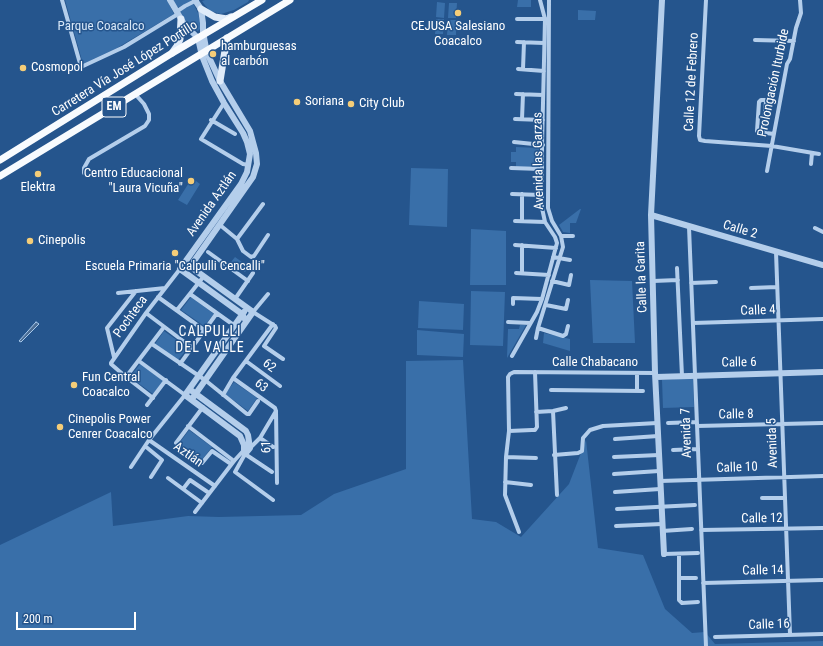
<!DOCTYPE html>
<meta charset="utf-8">
<style>
body{margin:0}
#map{position:relative;width:823px;height:646px;overflow:hidden;background:#25558d;font-family:"Roboto Condensed",sans-serif}
canvas{display:block}
.scale{position:absolute;left:16px;top:612px;width:120px;height:18px;box-sizing:border-box;border:2px solid #fff;border-top:0;padding-left:5px;font-size:12px;line-height:14px;white-space:nowrap;color:#fff;-webkit-text-stroke:3px #25558d;paint-order:stroke}
</style>
<div id="map">
<canvas width="823" height="646"></canvas>
<div class="scale">200 m</div>
</div>
<script>
const g = document.querySelector('canvas').getContext('2d');
g.lineJoin = 'round';
function fill(path, color) { g.fillStyle = color; g.fill(path, 'evenodd'); }
const poly = rows => new Path2D(rows.map(r => 'M' + r).join(''));
function stroke(path, color, width, dash) { g.strokeStyle = color; g.lineWidth = width; g.lineCap = dash ? 'butt' : 'round'; g.setLineDash(dash || []); g.stroke(path); }
function drawText(font, color, halo, rows, align = 'center') {
  g.font = font + ' "Roboto Condensed",sans-serif'; g.lineWidth = 3; g.setLineDash([]); g.textBaseline = 'middle'; g.strokeStyle = halo; g.fillStyle = color; for (const [text, x, y, turn = 0] of rows) {
    g.save(); g.translate(x, y); g.rotate((+turn || 0) * Math.PI / 180); g.textAlign = isNaN(turn) ? turn : align; if (halo) g.strokeText(text, 0, 0); g.fillText(text, 0, 0); g.restore();
  }
}
fill(poly([
 [65,0,167,0,174,14,117,48,83,64],
 [173,0,193,0,177,8],
 [205,0,249,0,248,2,234,10,221,14,210,11,204,4,202,1],
 [518,0,531,0,531,7,517,7],
 [437,2,445,3,444,18,436,17],
 [193,3,198,13,200,21,200,29,198,31,193,29,185,20,180,11],
 [449,3,457,3,456,18,448,18],
 [578,10,596,11,595,20,578,20],
 [436,19,444,19,443,34,435,34],
 [448,20,456,20,456,35,447,35],
 [516,147,539,148,539,167,516,167,516,162,511,162,511,152,516,152],
 [411,168,448,169,447,227,409,225],
 [192,178,200,184,187,205,178,200],
 [580,209,581,209,576,223,570,223,570,233,563,232,559,225],
 [471,229,506,231,506,285,470,285],
 [235,257,249,267,245,272,231,262],
 [590,280,632,281,635,343,593,343],
 [471,291,505,292,503,346,470,345],
 [191,297,214,314,204,326,181,310],
 [419,301,464,304,463,330,418,328],
 [520,325,526,325,507,358,508,329,519,329],
 [417,330,464,334,463,357,417,355],
 [164,331,188,348,178,360,155,344],
 [544,333,570,339,570,351,543,343],
 [463,360,472,519,496,522,521,537,569,484,586,440,598,548,643,555,665,609,692,633,705,632,715,644,823,641,823,646,0,646,0,545,111,492,113,526,188,516,219,517,301,515,334,494,406,469,406,361],
 [140,364,164,381,153,394,130,377],
 [693,378,694,407,663,408,662,380],
 [234,382,257,398,248,411,225,394],
 [189,430,212,447,200,462,178,445]
]), '#396fa9');
const water = poly([
 [36,322,39,324,21,342,19,341,36,322]
]);
fill(water, '#4c6d94');
stroke(water, '#a8c9eb', 1);
stroke(poly([
 [62,0,81,67,124,47,178,14],
 [706,0,699,136,700,140,705,141,772,146,819,154],
 [176,12,185,6,197,0],
 [517,19,546,19],
 [755,40,794,41],
 [517,42,544,43],
 [518,69,544,71],
 [523,69,524,42],
 [516,94,543,95],
 [224,103,201,139,243,164,249,165],
 [515,119,543,120],
 [522,119,523,94],
 [211,120,235,134],
 [763,132,766,102,765,100,761,100,759,102,757,131,758,132,774,134],
 [514,142,543,145],
 [811,164,812,153],
 [511,168,541,169],
 [767,171,787,64,790,59,796,28,801,13,800,0],
 [84,173,84,168,89,159,145,126,149,120,149,114,144,104,135,94],
 [512,194,541,195],
 [515,221,545,222],
 [522,221,522,194],
 [220,225,237,239,243,251,251,257,254,256,268,235],
 [689,227,706,646],
 [815,228,823,232],
 [561,236,573,236],
 [237,239,263,204],
 [515,245,556,248],
 [208,252,248,281],
 [776,252,790,634],
 [553,257,570,260],
 [677,268,682,376],
 [516,273,549,275],
 [522,273,522,245],
 [552,281,569,285,571,275],
 [653,281,678,280],
 [691,283,716,282],
 [751,288,777,287],
 [118,293,165,288],
 [190,294,235,326],
 [268,294,253,312,275,326,276,328,264,346,283,359],
 [158,297,204,330],
 [235,299,253,273],
 [513,304,513,298,542,299],
 [546,305,566,309,568,300],
 [177,310,204,276],
 [146,313,191,347],
 [508,322,530,323],
 [693,323,823,319],
 [538,328,563,336,566,334,568,326],
 [536,338,538,328,563,247,561,236,552,221,548,208,549,0],
 [152,344,205,380,247,414,249,414,258,401],
 [512,356,537,312,542,299,557,243,555,237,545,222,542,208,542,145,545,19,540,0],
 [114,357,107,328,136,291],
 [246,361,280,386],
 [180,364,217,313],
 [637,373,637,391],
 [126,377,164,327],
 [233,378,275,408,276,411],
 [551,390,643,391],
 [223,395,233,378,273,324],
 [153,398,126,377,111,364,111,363,146,313,180,269],
 [147,405,166,380],
 [276,411,277,483],
 [553,411,557,495],
 [536,412,553,411,566,408],
 [668,423,697,422],
 [188,426,234,461],
 [697,426,823,423],
 [509,431,532,430,535,430,537,427,535,372],
 [260,438,273,447],
 [615,439,658,436],
 [149,440,215,486],
 [176,443,203,407],
 [145,446,162,460,151,477],
 [250,448,260,438,276,411],
 [673,450,698,449],
 [245,454,235,472,273,500],
 [245,454,272,472],
 [554,455,578,453,582,451,583,438,590,430,603,426,657,423],
 [506,457,536,458],
 [614,457,659,455],
 [202,463,212,451,231,464],
 [131,467,149,440,185,395,139,361],
 [614,474,659,471],
 [168,478,202,503],
 [660,481,823,476],
 [505,482,531,485],
 [183,489,190,480,209,493],
 [615,492,660,489],
 [762,498,785,498],
 [617,509,695,505],
 [195,512,234,461,244,450,245,452],
 [616,526,662,524],
 [701,530,823,528],
 [662,531,692,529],
 [519,532,505,495,506,457,509,431,508,377,510,374,514,372,655,373],
 [664,554,698,553],
 [679,554,679,600,682,603,698,602],
 [679,578,696,578],
 [703,583,823,580],
 [715,637,823,634]
]), '#b4ceeb', 4);
stroke(poly([
 [170,0,184,24,198,38,202,56,212,81,224,103,243,133,247,142,250,154,247,172,241,184,180,269,242,314,246,321],
 [662,0,651,215,655,373,664,554],
 [651,215,823,265],
 [656,377,823,372],
 [192,391,246,431,248,435,250,448,245,454],
 [192,399,253,312,195,270,194,265,194,261,253,177,257,164,256,153,250,131,220,81,207,53,203,32,203,23,201,9,195,0],
 [244,450,244,445,240,436,185,395,244,312]
]), '#b4ceeb', 6);
stroke(poly([
 [201,9,215,17,227,19,231,17],
 [172,53,177,46,180,39,181,19],
 [220,81,227,38]
]), '#dfebf9', 7);
stroke(poly([
 [0,160,169,55,262,0],
 [0,176,290,0]
]), '#f8fbfe', 7);
for (const [x, y, r, color] of [
 [458,13,4,"#f5cd78"],
 [213,54,4,"#f5cd78"],
 [23,68,4,"#f5cd78"],
 [297,102,4,"#f5cd78"],
 [351,104,4,"#f5cd78"],
 [38,174,4,"#f5cd78"],
 [191,181,4,"#f5cd78"],
 [30,241,4,"#f5cd78"],
 [175,253,4,"#f5cd78"],
 [74,385,4,"#f5cd78"],
 [60,427,4,"#f5cd78"]
]) { const dot = new Path2D(); dot.arc(x, y, r, 0, 2 * Math.PI); g.fillStyle = color; g.fill(dot); stroke(dot, '#25558d', 1.5); }
for (const [x, y, w] of [
 [114,107,24]
]) { const box = new Path2D(); box.roundRect(x - w / 2, y - 10, w, 20, 3); g.fillStyle = '#25558d'; g.fill(box); stroke(box, '#fff', 1); }
drawText('bold 12px', '#fff', null, [
 ["EM",114,107]
]);
drawText('13px', '#d8e8f8', '#25558d', [
 ["Parque Coacalco",101,27]
]);
drawText('13px', '#fff', '#25558d', [
 ["CEJUSA Salesiano",458,27,"center"],
 ["Coacalco",458,42,"center"],
 ["hamburguesas",221,47],
 ["al carbón",221,62],
 ["Cosmopol",31,68],
 ["Soriana",305,102],
 ["City Club",359,104],
 ["Centro Educacional",183,174,"right"],
 ["\"Laura Vicuña\"",183,189,"right"],
 ["Elektra",38,188,"center"],
 ["Cinepolis",38,241],
 ["Escuela Primaria \"Calpulli Cencalli\"",175,267,"center"],
 ["Fun Central",82,378],
 ["Coacalco",82,393],
 ["Cinepolis Power",68,420],
 ["Cenrer Coacalco",68,435]
], 'left');
drawText('13px', '#fff', '#25558d', [
 ["Carretera Vía José López Portillo",125,69,-32],
 ["Calle 12 de Febrero",692,82,-87],
 ["Prolongación Iturbide",774,83,-78],
 ["Avenida las Garzas",539,161,-91],
 ["Avenida Aztlán",212,204,-55],
 ["Calle 2",740,230,16],
 ["Calle la Garita",642,277,-92],
 ["Calle 4",758,311,-2],
 ["Pochteca",131,317,-54],
 ["Calle Chabacano",595,363],
 ["Calle 6",739,363,-1],
 ["62",269,366,36],
 ["63",261,386,36],
 ["Calle 8",736,415,-1],
 ["Avenida 7",687,433,-92],
 ["Avenida 5",773,443,-92],
 ["61",267,447,-91],
 ["Aztlán",188,455,35],
 ["Calle 10",737,468,-2],
 ["Calle 12",762,519,-1],
 ["Calle 14",763,571,-1],
 ["Calle 16",769,625,-2]
]);
g.letterSpacing = '1px';
drawText('14px', '#fff', '#25558d', [
 ["CALPULLI",210,332],
 ["DEL VALLE",210,348]
]);
g.letterSpacing = '0px';
</script>
